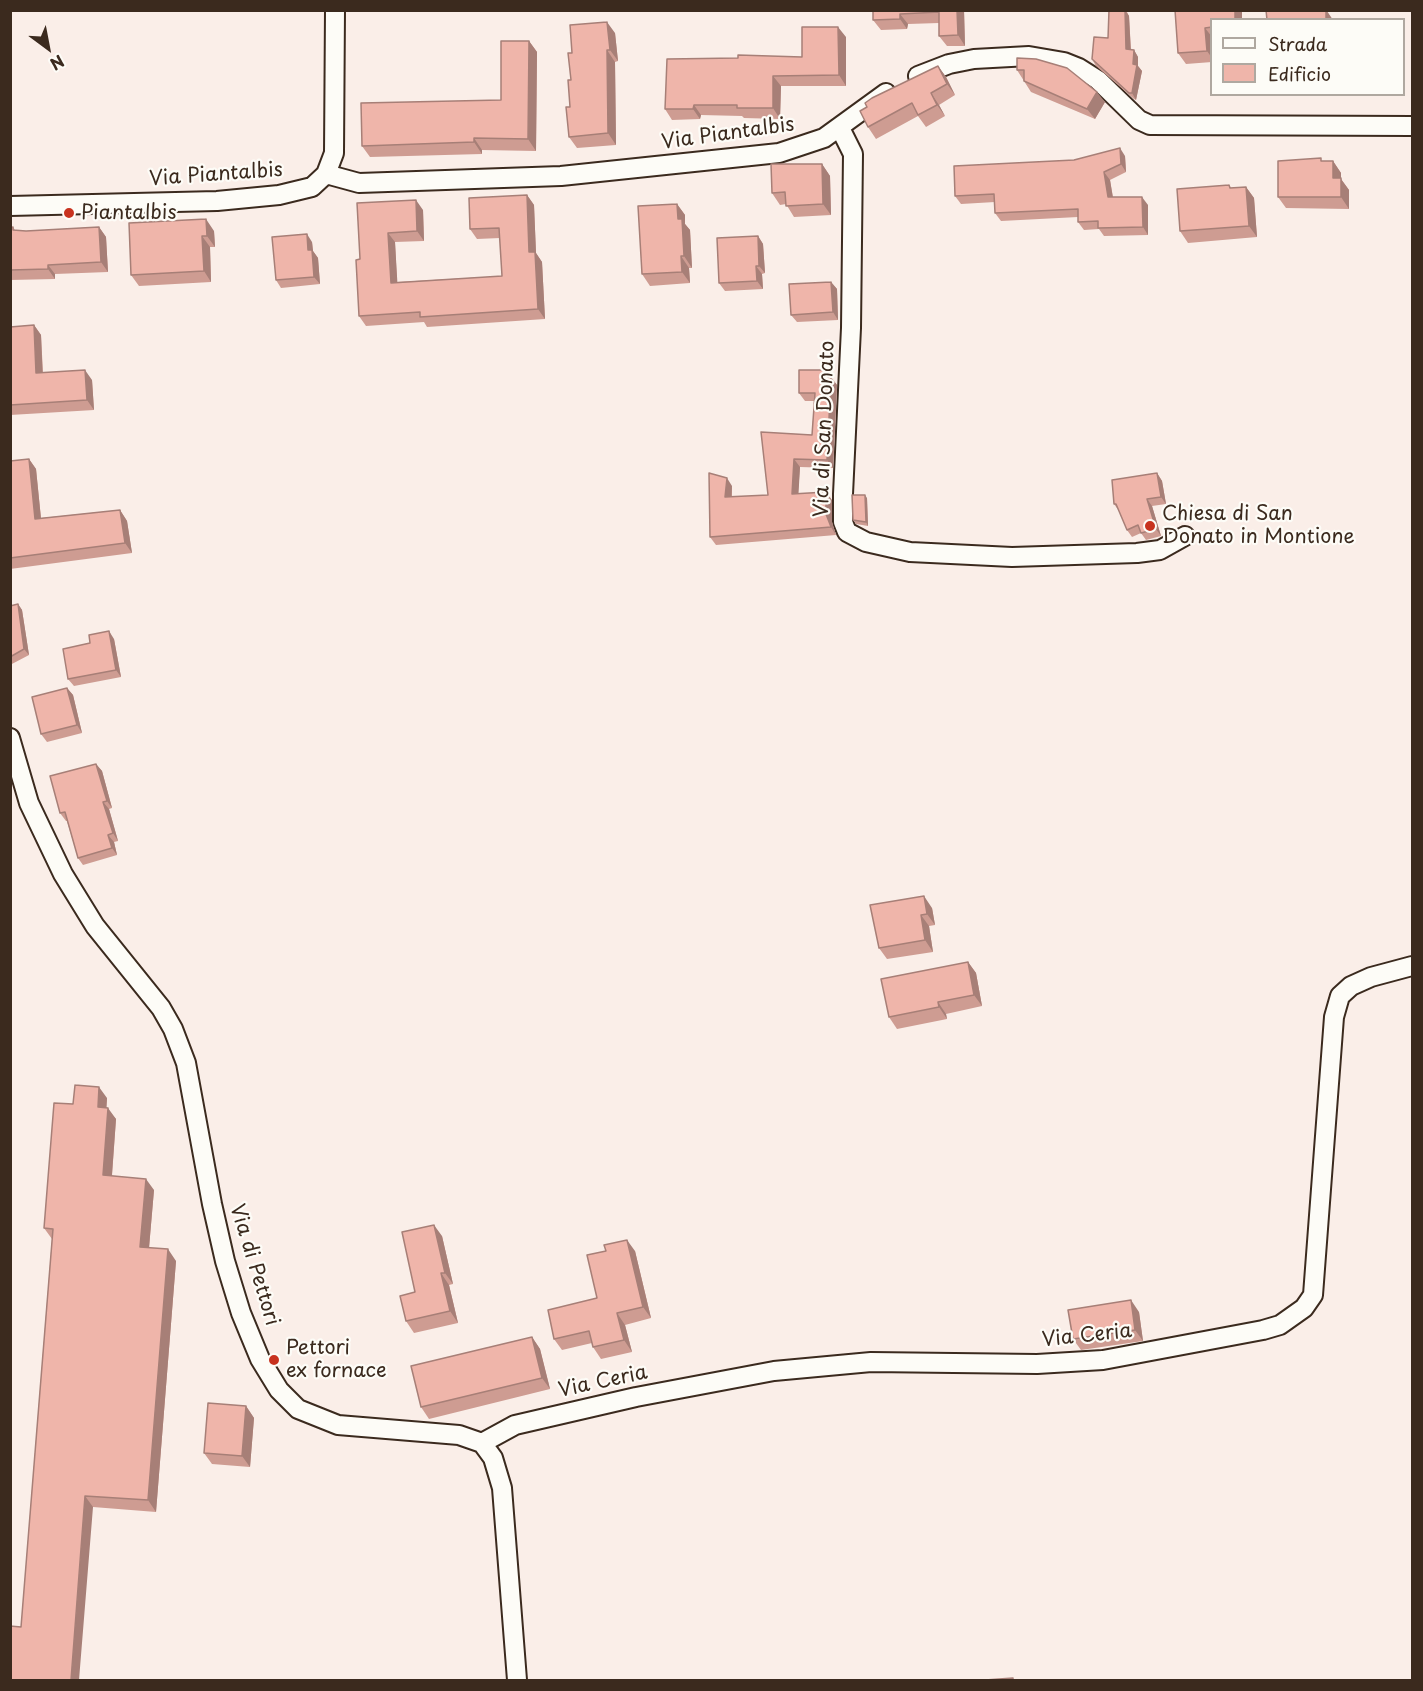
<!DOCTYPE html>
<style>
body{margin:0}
#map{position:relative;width:1423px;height:1691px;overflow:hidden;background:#faeee8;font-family:"Playpen Sans",sans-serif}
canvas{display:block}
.frame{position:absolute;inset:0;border:12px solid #3b2a1e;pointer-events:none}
.legend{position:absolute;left:1210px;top:18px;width:195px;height:78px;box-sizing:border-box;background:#fdfcf7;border:2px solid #afa8a0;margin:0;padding:8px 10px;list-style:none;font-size:18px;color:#3b2a1e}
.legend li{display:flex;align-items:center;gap:12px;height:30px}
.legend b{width:30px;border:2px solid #afa8a0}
.north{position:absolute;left:18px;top:18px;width:60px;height:60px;-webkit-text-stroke:4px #fdfcf7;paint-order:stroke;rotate:148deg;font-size:16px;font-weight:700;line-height:24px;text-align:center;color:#3b2a1e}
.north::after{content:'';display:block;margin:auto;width:21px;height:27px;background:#3b2a1e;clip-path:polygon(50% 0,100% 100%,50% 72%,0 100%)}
</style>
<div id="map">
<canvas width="1423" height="1691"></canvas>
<div class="frame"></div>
<ul class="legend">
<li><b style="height:8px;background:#fdfcf7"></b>Strada</li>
<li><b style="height:16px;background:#efb5aa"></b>Edificio</li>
</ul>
<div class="north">N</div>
</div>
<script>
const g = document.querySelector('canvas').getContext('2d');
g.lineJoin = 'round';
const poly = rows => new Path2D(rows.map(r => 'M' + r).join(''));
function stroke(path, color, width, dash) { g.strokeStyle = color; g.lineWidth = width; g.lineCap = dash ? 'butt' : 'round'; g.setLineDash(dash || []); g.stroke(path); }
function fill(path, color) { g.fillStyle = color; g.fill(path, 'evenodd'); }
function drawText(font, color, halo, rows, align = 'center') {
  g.font = font + ' "Playpen Sans",sans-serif'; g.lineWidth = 4.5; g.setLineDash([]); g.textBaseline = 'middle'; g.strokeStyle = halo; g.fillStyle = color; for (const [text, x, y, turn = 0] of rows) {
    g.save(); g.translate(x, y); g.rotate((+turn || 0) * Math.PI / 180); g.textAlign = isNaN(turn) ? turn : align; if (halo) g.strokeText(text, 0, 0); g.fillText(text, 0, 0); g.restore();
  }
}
const street = poly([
 [918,76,949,64,974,59,1029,56,1064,62,1079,68,1098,80,1139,120,1150,125,1412,126],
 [840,128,853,154,851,328,843,494,843,522,847,532,866,542,910,552,1012,557,1137,553,1160,550,1185,536],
 [326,174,359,183,561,176,779,153,824,138,886,93],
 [10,206,217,201,279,195,312,187,326,174,334,153,335,10],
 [10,738,29,803,63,874,95,926,161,1008,173,1029,186,1063,212,1204,225,1261,241,1313,260,1359,279,1390,298,1409,338,1425,459,1435,482,1443,493,1458,502,1488,517,1680],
 [482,1443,515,1425,636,1397,774,1371,871,1362,1037,1364,1103,1360,1263,1330,1280,1325,1304,1308,1313,1295,1334,1017,1340,996,1351,986,1371,977,1412,966]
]);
stroke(street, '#3b2a1e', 22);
stroke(street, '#fdfcf7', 18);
fill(poly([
 [873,10,964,10,965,46,947,46,939,36,939,23,908,24,907,29,881,30,873,20],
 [1109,10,1126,10,1129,16,1131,50,1134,50,1138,57,1138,66,1142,71,1136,100,1134,99,1096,66,1092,59,1108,38],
 [1175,10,1242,10,1242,20,1212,20,1212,62,1186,64,1178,53],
 [615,33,618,61,615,62,616,145,577,148,569,137,571,80],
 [846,37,846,86,781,86,780,119,744,118,742,116,701,115,700,119,672,120,665,109,738,58,802,57],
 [529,41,537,52,536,151,482,150,482,154,370,157,362,146,501,100],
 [1017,58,1105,102,1095,119,1031,92,1017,70],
 [938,66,946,77,955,95,939,105,945,116,926,127,918,116,876,139,868,127],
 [1125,156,1126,172,1110,180,1113,197,1148,205,1148,235,1104,236,1099,229,1084,230,1078,222,1078,217,1001,221,995,213,995,202,961,204,955,196,1074,160],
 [1323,161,1333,161,1341,173,1341,179,1349,190,1349,209,1286,208,1278,197],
 [822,164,830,176,831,215,794,217,786,204,780,205,772,193],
 [1229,185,1231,188,1246,187,1254,198,1257,237,1188,243,1180,231],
 [527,195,534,205,536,253,542,262,545,319,427,327,424,322,366,326,359,316,360,259,357,203,423,210,424,241,395,242,397,282,502,276,500,238,477,239,470,229],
 [677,204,685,215,685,224,690,230,692,268,689,268,690,283,650,286,642,274],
 [129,223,214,231,215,247,210,247,211,282,139,286,131,275],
 [13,227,15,230,26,231,99,227,106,237,108,272,55,274,55,279,10,280,10,228],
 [758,236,763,244,765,273,762,274,763,289,725,291,719,283],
 [312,242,313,251,318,258,320,284,281,288,276,280],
 [831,282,837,289,838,320,797,322,791,315],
 [34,325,41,335,43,373,92,380,94,410,10,415,10,327],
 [825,370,837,385,833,468,800,467,798,493,832,500,832,522,836,535,716,545,710,537,732,486,732,497,768,495,761,432,812,435,814,401,805,401,799,393],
 [29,459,36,469,41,518,120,510,127,521,132,553,10,569,10,461],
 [1157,473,1162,481,1166,504,1152,506,1161,536,1146,540,1141,533,1132,537,1127,530,1119,511,1114,504],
 [867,498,868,526,856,524,853,520],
 [18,604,22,610,29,655,10,665,10,606],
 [114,639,121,677,74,686,68,679],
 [67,688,73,695,82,733,47,742,41,734],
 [96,764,102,771,112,808,109,809,118,841,114,842,117,855,83,865,78,858,67,821,66,821,60,813],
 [870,905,932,908,935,925,929,926,933,952,887,959,879,948],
 [968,962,976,973,982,1006,946,1014,947,1019,897,1029,889,1017],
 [107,1098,106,1108,116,1119,112,1176,154,1190,149,1248,176,1261,156,1512,93,1507,21,1627,52,1239,44,1228,73,1104],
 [442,1236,453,1284,449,1285,458,1323,414,1333,406,1321,415,1292],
 [635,1251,651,1318,625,1325,632,1352,601,1359,593,1347,592,1343,562,1350,554,1339,597,1298],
 [1139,1312,1143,1341,1081,1350,1073,1339],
 [532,1337,540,1349,550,1389,429,1419,421,1407],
 [246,1406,254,1418,250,1467,212,1464,204,1453]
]), '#ce9c92');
fill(poly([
 [957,10,964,10,965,46,958,35],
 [1125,10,1129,16,1131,55,1126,49],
 [1235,10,1242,10,1242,20,1235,20],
 [1320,10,1327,11,1333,20,1326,20],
 [900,14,908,24,907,29,900,19],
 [607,22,615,33,618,61,610,50],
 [838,27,846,37,846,86,839,75],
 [1205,28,1212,37,1212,58,1207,51],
 [529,41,537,52,536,151,528,139],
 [607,50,615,62,616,145,608,133],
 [1134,50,1138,57,1138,66,1142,71,1136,100,1132,93],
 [938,66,946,77,955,95,947,84],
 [773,76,781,86,780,119,773,108],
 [1097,92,1105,102,1095,119,1087,109],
 [931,93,939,105,945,116,937,105],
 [694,105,701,115,700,119,693,109],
 [474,138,482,150,482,154,474,142],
 [1120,148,1125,156,1126,172,1121,164],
 [1333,161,1341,173,1341,179,1349,190,1349,209,1341,197,1333,178],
 [822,164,830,176,831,215,823,204],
 [1104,172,1110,180,1114,205,1108,197],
 [1246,187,1254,198,1257,237,1249,226],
 [527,195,534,205,536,253,542,262,545,319,538,309,529,252],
 [1142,197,1148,205,1148,235,1143,227],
 [416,200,423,210,424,241,417,231],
 [677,204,685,215,685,224,690,230,692,268,684,256,678,219],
 [206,219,214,231,215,247,207,236],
 [99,227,106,237,108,272,101,262],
 [388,233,395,242,398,293,391,283],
 [307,234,312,242,313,251,318,258,320,284,314,277,308,250],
 [202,236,210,247,211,282,204,271],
 [758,236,763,244,765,273,759,266],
 [681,256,689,268,690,283,682,272],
 [48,265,55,274,55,279,48,269],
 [756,266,762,274,763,289,757,281],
 [831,282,837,289,838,320,833,312],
 [34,325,41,335,43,383,36,373],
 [85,370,92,380,94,410,87,400],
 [825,370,831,378,825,377],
 [831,377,837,385,833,468,827,460],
 [29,459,36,469,42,529,35,519],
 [794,459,800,467,798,502,792,494],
 [1157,473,1162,481,1166,504,1161,497],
 [727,478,732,486,731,505,725,497],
 [826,492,832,500,832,522,836,535,831,527,826,514],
 [865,495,867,498,868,526,866,522],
 [1147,499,1152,506,1161,536,1156,529],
 [120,510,127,521,132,553,125,543],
 [18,604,22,610,29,655,24,649],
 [109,631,114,639,121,677,116,670],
 [67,688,73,695,82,733,77,725],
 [96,764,102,771,112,808,107,801],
 [103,802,109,809,118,841,113,833],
 [108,835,114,842,117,855,112,848],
 [924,896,932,908,935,925,927,914],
 [921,915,929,926,933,952,925,940],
 [968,962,976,973,982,1006,974,995],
 [938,1002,946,1014,947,1019,939,1007],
 [99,1087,107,1098,106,1118,98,1107],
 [108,1108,116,1119,111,1187,103,1175],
 [146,1179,154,1190,148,1259,140,1247],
 [434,1225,442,1236,453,1284,445,1273],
 [627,1240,635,1251,651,1318,643,1307],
 [168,1249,176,1261,156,1512,148,1500],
 [441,1273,449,1285,458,1323,450,1311],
 [1131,1300,1139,1312,1143,1341,1135,1330],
 [617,1313,625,1325,632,1352,624,1340],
 [532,1337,540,1349,550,1389,542,1378],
 [246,1406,254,1418,250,1467,242,1456],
 [85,1496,93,1507,79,1680,71,1680]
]), '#a77f77');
const building = poly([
 [873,10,957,10,958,35,939,36,939,12,900,14,900,19,873,20,873,10],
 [1109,10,1125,10,1126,49,1134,50,1133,64,1137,65,1132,93,1129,93,1092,59,1094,37,1108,38,1109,10],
 [1175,10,1235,10,1235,20,1212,20,1212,27,1205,28,1207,51,1178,53,1175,10],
 [1266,10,1326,10,1326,20,1267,20,1266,10],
 [607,22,610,50,607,50,608,133,569,137,566,107,570,107,568,80,571,80,568,53,572,53,570,25,607,22],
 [802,27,838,27,839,75,773,76,773,108,737,108,737,105,694,105,693,109,665,109,667,59,738,58,738,55,802,57,802,27],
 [501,41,529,41,528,139,474,138,474,142,362,146,361,103,501,100,501,41],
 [1017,58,1036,59,1067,68,1097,92,1087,109,1024,81,1024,70,1017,70,1017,58],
 [938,66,947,84,931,93,937,105,918,115,912,103,868,127,860,111,867,107,865,103,872,98,938,66],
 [1120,148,1121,164,1104,172,1108,197,1142,197,1143,227,1098,228,1098,221,1078,222,1078,209,995,213,994,194,955,196,954,166,1074,160,1120,148],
 [1321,158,1321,161,1333,161,1333,178,1341,178,1341,197,1278,197,1278,161,1321,158],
 [771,164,822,164,823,204,786,206,785,192,772,193,771,164],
 [1229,185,1230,188,1246,187,1249,226,1180,231,1177,189,1229,185],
 [527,195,529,252,535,252,538,309,420,317,420,312,359,316,356,260,360,259,357,203,416,200,417,231,388,233,391,283,502,276,499,228,470,229,469,198,527,195],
 [677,204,678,219,682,219,684,256,681,256,682,272,642,274,638,206,677,204],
 [206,219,207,236,202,236,204,271,131,275,129,223,206,219],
 [13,227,13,230,26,231,99,227,101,262,48,265,48,269,10,270,10,228,13,227],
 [307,234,308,250,312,250,314,277,276,280,272,237,307,234],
 [758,236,759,266,756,266,757,281,719,283,717,238,758,236],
 [831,282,833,312,791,315,789,284,831,282],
 [34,325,36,373,85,370,87,400,10,405,10,327,34,325],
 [799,370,825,370,825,377,831,377,827,460,794,459,792,494,826,492,826,514,831,527,710,537,709,473,727,478,725,497,768,495,761,432,812,435,815,393,799,393,799,370],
 [29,459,35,519,120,510,125,543,10,558,10,461,29,459],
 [1157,473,1161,497,1147,499,1156,529,1141,533,1138,525,1127,530,1116,504,1114,504,1112,480,1157,473],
 [852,495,865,495,866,522,853,520,852,495],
 [18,604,24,649,10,657,10,606,18,604],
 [109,631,116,670,68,679,63,649,90,643,89,635,109,631],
 [67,688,77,725,41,734,32,697,67,688],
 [96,764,107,801,103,802,113,833,108,835,112,848,78,858,65,812,60,813,50,776,96,764],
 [924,896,927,914,921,915,925,940,879,948,870,905,924,896],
 [968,962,974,995,938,1002,939,1007,889,1017,881,979,968,962],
 [75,1085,99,1087,98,1107,108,1108,103,1175,146,1179,140,1247,168,1249,148,1500,85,1496,71,1680,10,1680,10,1626,21,1627,53,1229,44,1228,54,1103,73,1104,75,1085],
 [434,1225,445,1273,441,1273,450,1311,406,1321,400,1296,415,1292,402,1232,434,1225],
 [627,1240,643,1307,617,1313,624,1340,593,1347,589,1331,554,1339,548,1310,597,1298,587,1255,606,1251,604,1245,627,1240],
 [1131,1300,1135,1330,1073,1339,1068,1310,1131,1300],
 [532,1337,542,1378,421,1407,411,1366,532,1337],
 [208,1403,246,1406,242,1456,204,1453,208,1403],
 [1013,1678,1013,1680,985,1680,1013,1678]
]);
fill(building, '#efb5aa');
stroke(building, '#a77f77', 1.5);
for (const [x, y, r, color] of [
 [69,213,6,"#c8321e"],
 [1150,526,6,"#c8321e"],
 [274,1360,6,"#c8321e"]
]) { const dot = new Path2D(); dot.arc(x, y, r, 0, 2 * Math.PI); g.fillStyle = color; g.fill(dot); stroke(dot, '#fdfcf7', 2); }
drawText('20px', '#3b2a1e', '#fdfcf7', [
 ["Via Piantalbis",728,134,-8],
 ["Via Piantalbis",216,175,-4],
 ["Via di San Donato",825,429,-88],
 ["Via di Pettori",254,1265,73],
 ["Via Ceria",1087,1336,-6],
 ["Via Ceria",603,1382,-12]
]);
drawText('20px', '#3b2a1e', '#fdfcf7', [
 ["Piantalbis",81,213],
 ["Chiesa di San",1162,514],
 ["Donato in Montione",1162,537],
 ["Pettori",286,1348],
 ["ex fornace",286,1371]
], 'left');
</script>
